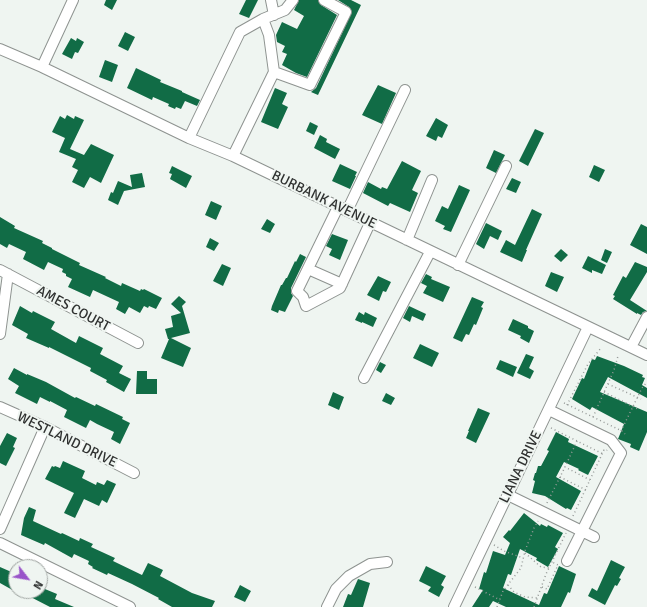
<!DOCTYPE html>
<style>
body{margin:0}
#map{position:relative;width:647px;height:607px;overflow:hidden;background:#eff5f1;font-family:Signika,sans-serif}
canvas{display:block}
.north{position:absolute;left:8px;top:559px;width:40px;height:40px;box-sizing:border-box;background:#eff5f1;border:1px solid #a2a7a4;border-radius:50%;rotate:121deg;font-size:11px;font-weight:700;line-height:16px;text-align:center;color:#2f3130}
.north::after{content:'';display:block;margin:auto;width:14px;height:18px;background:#9954c9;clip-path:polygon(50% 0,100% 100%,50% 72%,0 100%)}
</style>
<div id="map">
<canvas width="647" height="607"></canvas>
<div class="north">N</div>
</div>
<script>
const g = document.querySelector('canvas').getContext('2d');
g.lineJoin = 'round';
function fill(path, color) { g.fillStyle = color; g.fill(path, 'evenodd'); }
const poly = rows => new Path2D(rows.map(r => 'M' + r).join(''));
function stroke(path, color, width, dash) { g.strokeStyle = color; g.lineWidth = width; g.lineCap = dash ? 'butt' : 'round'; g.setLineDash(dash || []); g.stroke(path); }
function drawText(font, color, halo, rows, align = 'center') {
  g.font = font + ' Signika,sans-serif'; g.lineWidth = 4; g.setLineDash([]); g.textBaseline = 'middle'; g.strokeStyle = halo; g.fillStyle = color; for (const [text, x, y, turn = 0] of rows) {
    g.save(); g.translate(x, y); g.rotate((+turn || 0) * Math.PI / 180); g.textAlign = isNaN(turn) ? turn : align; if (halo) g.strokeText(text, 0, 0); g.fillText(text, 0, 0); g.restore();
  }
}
fill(poly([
 [106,0,117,0,112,10,104,5],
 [246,0,258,0,249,18,239,14],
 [299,0,318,0,321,5,337,15,307,77,296,73,282,65,287,54,282,52,285,46,277,42,276,35,282,22,297,29,304,16,294,10],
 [338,0,351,0,361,5,318,95,311,92,316,88,352,12,349,7],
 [125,32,135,37,128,51,118,46],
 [71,38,76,41,77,38,84,42,78,53,75,52,72,59,62,54],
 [105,60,118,65,112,82,99,77],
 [136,68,161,80,160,82,182,91,182,92,200,100,197,106,185,101,181,109,176,107,175,109,168,106,169,104,153,97,152,100,127,88],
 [378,85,396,93,382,124,362,115],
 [275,88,287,93,282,104,288,107,278,129,261,122],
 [67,115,74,119,75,116,84,120,70,149,84,155,91,144,114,155,101,183,90,177,84,188,72,182,78,170,72,167,76,159,59,152,65,138,52,132,60,116,65,119],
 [436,118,448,125,442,138,438,136,436,141,426,136],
 [310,122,318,126,314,135,306,131],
 [535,129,544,133,528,166,519,161],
 [320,135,327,139,326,142,340,149,335,159,314,148],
 [494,150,505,155,496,173,486,168],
 [402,161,421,171,412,190,418,193,410,212,390,203,388,206,363,193,368,182,381,189,382,187,387,189],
 [340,164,357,172,355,176,356,176,350,189,332,181],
 [594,165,605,170,599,182,589,177],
 [172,166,192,176,186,188,170,179,172,174,169,173],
 [142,173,145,187,124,191,118,205,108,200,111,192,113,193,118,181,132,187,130,175],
 [512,178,521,182,516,193,506,189],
 [459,185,470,190,451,232,443,229,445,226,435,221,442,206,448,209],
 [211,201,222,206,216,220,205,215],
 [532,209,542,214,526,250,527,250,522,262,500,252,506,240,515,245],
 [0,217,15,226,14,228,43,241,42,243,52,248,52,249,80,263,79,265,106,277,105,278,121,286,122,283,140,291,141,289,143,290,144,289,162,298,156,309,149,306,148,308,144,306,140,313,129,307,125,314,116,309,119,302,93,290,90,297,68,287,72,279,66,276,66,274,62,272,63,269,48,262,44,270,23,259,26,252,9,244,7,248,0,244],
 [267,219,275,224,270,233,261,229],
 [486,223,502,231,498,240,490,236,484,249,476,244],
 [641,224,647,227,647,254,630,245],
 [332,234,348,240,340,260,329,255,332,249,326,246],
 [210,238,219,243,214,251,206,247],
 [561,249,568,255,561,262,554,256],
 [605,249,612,252,607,263,601,260],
 [300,254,306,257,291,288,291,293,293,296,285,312,279,310,278,313,271,310,272,306,281,285,282,285,286,278,287,278,295,261,296,262],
 [588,256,606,265,602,274,592,270,592,273,582,268],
 [635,262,647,267,647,272,630,300,647,311,643,312,641,315,637,313,637,314,613,299,615,296,613,295,623,276,626,278],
 [222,264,231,268,223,286,213,281],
 [551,272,564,277,557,292,545,286],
 [426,274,432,277,431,279,450,287,443,302,423,293,427,286,421,283],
 [378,276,391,282,386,292,383,291,379,301,367,295],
 [179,296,186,302,182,306,190,333,171,338,191,348,183,367,161,358,169,339,168,339,165,329,173,327,171,316,181,313,171,304],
 [472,297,484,302,481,307,483,308,476,325,474,324,469,335,466,334,462,342,453,338],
 [20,306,32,313,33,311,55,322,51,329,76,343,79,336,103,348,100,354,123,366,119,373,131,379,124,392,106,382,107,380,90,371,91,368,49,347,49,348,26,338,28,334,12,325],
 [409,306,426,314,423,321,412,316,410,322,403,318],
 [359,312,364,315,365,312,377,318,373,327,362,322,362,323,355,320],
 [513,319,528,326,528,328,534,331,529,343,520,338,521,336,508,330],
 [420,344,439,353,432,367,413,358],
 [526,354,534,357,529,368,534,371,530,379,517,373],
 [597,356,624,366,643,375,642,377,645,378,642,385,647,388,647,398,608,377,600,392,647,412,647,432,639,451,630,447,631,444,618,439,624,424,592,407,590,410,572,399,582,378,584,379,592,359,595,360],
 [500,360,517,367,513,377,496,369],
 [380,362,386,365,381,373,376,370],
 [14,368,27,375,27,374,46,382,75,398,76,397,95,406,96,404,123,417,122,419,130,423,120,444,111,439,114,432,97,424,90,420,86,428,64,417,67,410,50,401,50,402,40,397,37,404,15,393,19,386,8,379],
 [137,371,147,371,147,379,157,379,157,394,136,394],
 [333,392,344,397,339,410,328,405],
 [386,393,395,398,391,405,382,401],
 [478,408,490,413,476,443,466,438,469,431,468,431],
 [556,432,569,439,568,442,598,456,588,475,578,470,579,469,564,462,556,477,581,491,571,510,567,508,566,509,545,496,532,493,535,481,533,480,535,473,536,473,538,466,541,466,549,451,547,450],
 [7,433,17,438,13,447,15,448,6,466,0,463,0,446],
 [63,461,85,471,82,478,96,485,97,482,104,485,107,480,116,484,107,503,102,500,99,506,84,499,75,518,64,513,74,493,45,479,52,466,54,467,55,466,60,468],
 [29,507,36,510,33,521,61,534,62,533,79,541,80,538,93,544,91,547,115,558,113,561,142,575,148,563,163,570,160,576,192,593,215,601,212,607,172,607,158,599,159,598,132,584,108,573,107,575,92,568,93,567,88,564,89,561,74,554,72,558,45,543,44,545,21,535,24,518],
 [524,513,540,526,541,524,547,527,548,525,563,533,555,547,558,549,548,567,536,560,537,558,520,549,511,575,508,574,503,588,539,605,544,593,547,594,559,566,576,574,570,593,568,592,561,607,506,607,493,601,489,607,472,607,483,590,479,589,484,572,486,573,493,551,505,555,510,543,503,537,509,530,510,531],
 [611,560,625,567,619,578,621,579,617,586,615,585,605,605,588,596,592,588,597,591],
 [426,566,446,576,441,585,444,587,439,597,428,591,431,587,419,581],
 [0,567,16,574,16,592,0,583],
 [358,579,370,583,363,607,343,607,348,594,351,595],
 [240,585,251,591,245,602,234,597],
 [40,587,57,594,55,599,74,607,50,607,19,591,40,591]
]), '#116c46');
const minor = poly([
 [271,0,274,15],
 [263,19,269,35,274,72],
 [0,49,42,67,189,138,233,156,647,355],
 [42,67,73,0],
 [189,138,240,32,263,19,285,10,293,0],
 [233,156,274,72,310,85,346,12,324,0],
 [338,207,297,291,303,297,306,306,340,288,370,223],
 [347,211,405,90],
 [407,240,432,180],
 [458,265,506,166],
 [308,269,342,284],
 [0,270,138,343],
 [0,334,8,274],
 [631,347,647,317],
 [364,378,430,252],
 [0,407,45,427,134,473],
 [549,410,611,440,621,453,567,561],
 [508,495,594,537],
 [0,529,45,427],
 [0,543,130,607],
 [327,607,336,589,349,576,370,564,387,562],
 [454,607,588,327]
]);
stroke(minor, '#8e9390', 12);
stroke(poly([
 [608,384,641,399],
 [604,392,638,409],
 [564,403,622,431,625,434],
 [567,405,588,364,601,348],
 [593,417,614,370,618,356],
 [551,428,603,454],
 [621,431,642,388,647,382],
 [577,441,565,467,590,480],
 [560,477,586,490],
 [547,503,565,467],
 [573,516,604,450,606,451,607,450],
 [494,545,504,551,523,558],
 [525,553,541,567,549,568],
 [508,585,514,592,525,597,538,598],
 [475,587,500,600],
 [542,587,547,589,558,565,552,562],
 [497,607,503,591,521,568,525,551,534,528,538,521],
 [534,607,546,574,566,533]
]), '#969a98', 1.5, [1, 3]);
stroke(minor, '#fff', 10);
drawText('14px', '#2f3130', '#eff5f1', [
 ["BURBANK AVENUE",324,200,26],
 ["AMES COURT",73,309,28],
 ["WESTLAND DRIVE",67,440,26],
 ["LIANA DRIVE",521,467,-64]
]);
</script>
